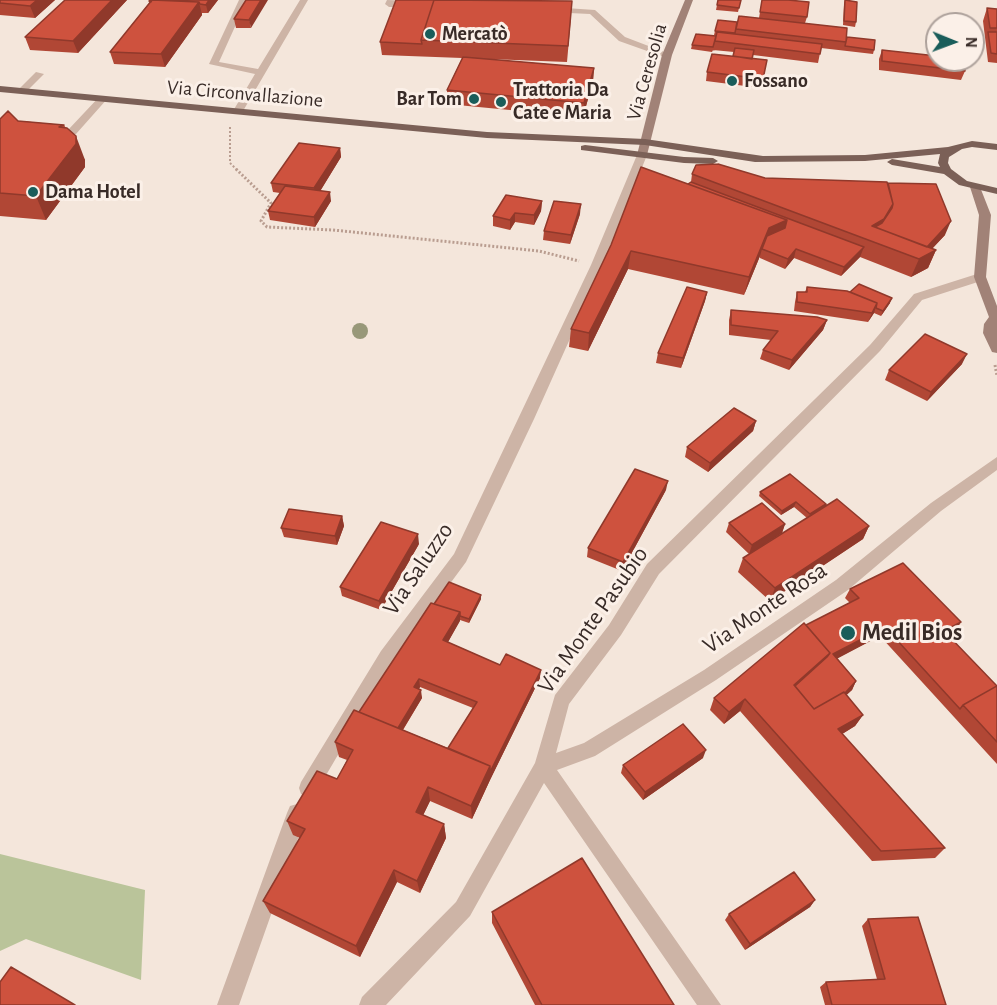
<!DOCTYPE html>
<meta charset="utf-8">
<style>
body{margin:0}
#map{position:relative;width:997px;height:1005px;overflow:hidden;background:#f4e6db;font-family:"Alegreya Sans",sans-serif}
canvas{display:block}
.north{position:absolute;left:925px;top:12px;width:60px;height:60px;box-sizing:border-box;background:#fbf0e8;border:2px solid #ada19b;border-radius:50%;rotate:91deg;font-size:16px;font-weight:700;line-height:24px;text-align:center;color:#382b27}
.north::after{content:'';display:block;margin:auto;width:21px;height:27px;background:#1a5d5a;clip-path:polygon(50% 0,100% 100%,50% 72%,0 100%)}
</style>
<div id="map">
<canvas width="997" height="1005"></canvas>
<div class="north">N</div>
</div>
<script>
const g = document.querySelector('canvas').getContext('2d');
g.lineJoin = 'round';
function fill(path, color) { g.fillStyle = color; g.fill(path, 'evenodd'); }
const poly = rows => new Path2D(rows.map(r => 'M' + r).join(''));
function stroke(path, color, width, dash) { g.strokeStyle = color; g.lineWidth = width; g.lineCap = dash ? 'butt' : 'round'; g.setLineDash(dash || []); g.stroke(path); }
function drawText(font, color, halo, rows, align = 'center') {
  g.font = font + ' "Alegreya Sans",sans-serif'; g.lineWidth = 6; g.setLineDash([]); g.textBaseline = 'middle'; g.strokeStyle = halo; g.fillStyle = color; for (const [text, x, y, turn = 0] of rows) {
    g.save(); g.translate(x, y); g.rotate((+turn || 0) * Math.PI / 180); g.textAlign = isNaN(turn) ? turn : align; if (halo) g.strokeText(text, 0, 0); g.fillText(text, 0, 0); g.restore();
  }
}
fill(poly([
 [0,854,145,890,141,980,26,939,0,951]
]), '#bac49a');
stroke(poly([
 [230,127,230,163,237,170]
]), '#b99d90', 2, [2, 2]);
stroke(poly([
 [236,169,271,203,261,221,267,227,333,230,539,251,579,261],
 [995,365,997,376]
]), '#b99d90', 3, [2, 2]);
fill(poly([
 [239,0,247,0,219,62,258,69,300,0,308,0,243,111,238,114,233,111,255,74,209,64,239,0],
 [387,0,414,1,418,4,414,7,389,7,385,4,387,0],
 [551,7,595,10,625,37,672,55,664,57,619,41,590,14,548,12,547,10,551,7],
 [36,72,44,74,25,93,19,93,19,89,36,72],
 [100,96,108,98,76,134,68,134,68,130,100,96]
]), '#cdb4a6');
fill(poly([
 [642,152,647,155,603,265,534,419,466,562,393,661,315,794,308,797,301,794,299,788,301,782,381,651,454,554,591,265,637,155,642,152],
 [980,273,984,274,984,280,922,300,880,351,659,574,621,635,569,704,556,753,584,743,704,670,836,580,931,503,997,457,997,470,941,511,848,590,716,680,595,756,557,770,721,1005,697,1005,544,783,470,916,386,1005,359,1005,362,997,456,902,535,763,555,695,609,625,647,564,870,345,914,294,980,273],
 [297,804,304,806,307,813,239,1005,217,1005,287,813,290,806,297,804]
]), '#cdb4a6');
fill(poly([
 [685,0,693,0,672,55,647,155,638,157,637,155,662,55,685,0],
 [975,184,980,187,991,215,986,277,997,306,997,353,992,352,983,333,984,324,989,317,974,277,979,215,970,187,975,184]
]), '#a18277');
fill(poly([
 [0,86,487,132,645,139,763,156,865,155,948,147,972,141,997,144,997,150,972,147,962,149,949,157,948,163,951,169,967,181,997,188,997,194,959,185,944,174,892,165,887,162,892,159,940,167,938,163,940,154,865,161,755,162,645,145,487,138,0,92,0,86],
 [585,145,684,157,713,158,718,161,713,164,684,163,581,150,581,146,585,145]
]), '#7b6057');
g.fillStyle = '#989879';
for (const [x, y] of [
 [360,331]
]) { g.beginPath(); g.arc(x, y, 8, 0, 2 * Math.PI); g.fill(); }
fill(poly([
 [0,0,55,0,35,18,0,15],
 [65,0,127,0,78,53,30,50,25,37],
 [150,0,218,0,208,13,202,13,202,15,165,67,114,64,110,52,149,3,149,1],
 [246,0,251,28,236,28,234,19],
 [718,0,741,0,738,12,716,10],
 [762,0,807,17,805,23,847,37,874,50,873,54,821,48,818,63,753,55,752,59,767,60,761,88,706,81,707,72,733,56,734,52,713,50,714,48,712,52,691,49,692,45,716,36,714,35,715,31,737,22,759,18],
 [845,0,856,22,855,27,843,25,844,4],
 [987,8,997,9,997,63,988,62,983,21],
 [571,17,567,62,489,59,594,68,593,81,583,117,447,104,447,90,462,58,382,55,380,42],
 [882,50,965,71,961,80,879,70,879,59],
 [0,119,64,125,85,160,85,167,46,220,0,216],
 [340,148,341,157,320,191,331,201,315,227,270,220,268,211,280,193,273,192,271,183],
 [692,174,765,178,888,183,945,235,932,249,936,250,928,268,911,277,860,257,841,276,794,258,785,269,760,258,760,256,744,295,628,269,588,351,569,347,571,329,611,245,691,182],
 [542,201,541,211,534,225,515,222,510,230,493,226,493,216],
 [580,214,570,244,543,240,544,231],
 [807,287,890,303,881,316,874,313,868,322,794,311,795,302,797,292,805,292],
 [707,292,705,301,681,368,656,363,658,353],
 [731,310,827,320,823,330,789,370,760,359,763,350,771,340,729,335,729,320],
 [962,364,927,401,885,380,889,370],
 [756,421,753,431,708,472,685,457,687,447],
 [666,490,622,571,587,557,588,548],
 [760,492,825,507,869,526,863,539,770,601,738,572,743,558,807,518,794,507,781,515,759,496],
 [342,516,344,526,337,545,284,537,281,528],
 [729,523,785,524,782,533,749,554,726,532],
 [419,544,381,610,342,596,340,587],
 [850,589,961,622,955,631,947,635,997,686,997,764,880,636,837,658,856,681,852,690,846,695,863,715,855,726,842,734,945,848,935,858,872,861,740,711,724,724,710,710,714,698,806,625,850,603,845,598],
 [481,599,469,623,460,620,448,642,500,665,540,678,490,780,472,819,430,801,423,815,444,824,446,838,420,893,397,882,360,957,270,913,263,901,300,838,293,835,287,821,337,779,347,760,339,757,335,742,359,712,434,604],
 [420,687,473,708,448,748,403,730,422,698,419,689],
 [703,758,643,800,621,773,623,765],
 [815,900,810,907,745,950,725,920,729,914],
 [492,912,674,1005,535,1005,492,923],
 [868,919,946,1005,825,1005,820,987,826,982,877,979,862,926]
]), '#b14735');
fill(poly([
 [37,0,55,0,35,18,30,6],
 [112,0,127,0,78,53,73,41],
 [209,0,218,0,208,13,206,5],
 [261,0,268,0,251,28,249,20],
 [199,2,202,15,165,67,161,54],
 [594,68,593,81,583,117,584,103],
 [76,136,85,160,85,167,46,220,36,196],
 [340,148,341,157,316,198,314,188],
 [330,192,331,201,315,227,314,217],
 [542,201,541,211,534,225,534,215],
 [581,204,580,214,570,244,571,235],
 [893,204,887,222,871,230,872,226],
 [515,213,515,222,510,230,510,220],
 [787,220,782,238,762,249,760,256,744,295,749,277,769,228],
 [951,221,945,235,926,255,936,250,928,268,911,277,923,250],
 [864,247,860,257,841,276,844,267],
 [796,249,794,258,785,269,788,259],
 [631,251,628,269,588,351,589,333],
 [707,292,705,301,681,368,683,358],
 [892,298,890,303,881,316,883,311],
 [877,303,874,313,868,322,872,313],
 [827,320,823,330,789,370,792,360],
 [967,354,962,364,927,401,931,392],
 [756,421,753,431,708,472,710,463],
 [668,481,666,490,622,571,623,562],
 [796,502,794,507,781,515,782,511],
 [342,516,344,526,337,545,335,536],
 [785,524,782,533,749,554,752,545],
 [869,526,863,539,770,601,775,588],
 [418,534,419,544,381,610,379,601],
 [481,595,481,599,469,623,469,619],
 [460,612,460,621,444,649,443,640],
 [961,622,955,631,938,640,944,631],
 [885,627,880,636,829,663,833,654],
 [830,653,823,665,795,692,794,685],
 [541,670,540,678,490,780,490,772],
 [419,679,420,687,415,695,414,687],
 [856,681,852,690,837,704,807,721],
 [421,690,422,698,396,741,395,733],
 [745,699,740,711,724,724,729,712],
 [863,715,855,726,831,741,838,729],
 [706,750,703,758,643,800,645,792],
 [490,766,490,780,472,819,471,806],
 [428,787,430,801,418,826,416,812],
 [444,824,446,838,420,893,417,881],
 [394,870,397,882,360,957,356,946],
 [815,900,810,907,745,950,750,944]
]), '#90392b');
const building = poly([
 [0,0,37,0,30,6,0,3,0,0],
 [65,0,112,0,73,41,25,37,65,0],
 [150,0,209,0,206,5,200,4,199,2,152,0,151,2,149,1,150,0],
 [152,0,199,2,161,54,110,52,152,0],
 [246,0,261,0,249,20,234,19,246,0],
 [396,0,434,0,421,40,422,44,380,42,396,0],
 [434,0,572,1,568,46,421,40,434,0],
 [718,0,741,0,739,8,717,5,718,0],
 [762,0,788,0,809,2,807,17,760,12,762,0],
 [845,0,857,2,856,22,844,21,845,0],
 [987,8,997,9,997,28,990,28,987,8],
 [739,16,847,28,846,42,736,29,739,16],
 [718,20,737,22,735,33,715,31,718,20],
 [717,32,822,44,820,54,715,41,717,32],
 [988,32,997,32,997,54,991,53,988,32],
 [696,34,716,36,713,47,692,45,696,34],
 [847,37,875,40,874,50,845,46,847,37],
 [735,48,754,50,752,59,733,56,735,48],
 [882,50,937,56,937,60,964,60,965,71,882,61,882,50],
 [712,54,767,60,763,79,707,72,712,54],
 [463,57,594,68,584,103,447,90,463,57],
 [8,111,18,121,64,125,59,127,67,128,76,136,76,144,36,196,0,193,0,119,8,111],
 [299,143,340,148,314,188,271,183,299,143],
 [718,164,765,178,887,182,893,204,884,219,872,226,936,250,919,259,692,174,696,165,718,164],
 [641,167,787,220,769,228,749,277,631,251,589,333,571,329,611,245,641,167],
 [691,182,864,247,844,267,796,249,788,259,762,249,767,236,785,228,787,220,688,184,691,182],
 [888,183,936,184,951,221,927,247,875,227,882,223,892,208,893,204,888,183],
 [285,186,330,192,314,217,268,211,285,186],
 [506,195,542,201,534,215,515,213,510,220,493,216,506,195],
 [554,201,581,204,571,235,544,231,554,201],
 [859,284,892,298,883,311,876,308,877,303,850,292,859,284],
 [687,287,707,292,683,358,658,353,687,287],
 [807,287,847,291,877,303,872,313,797,302,797,292,807,292,807,287],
 [731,310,817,317,827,320,792,360,763,350,778,331,731,325,731,310],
 [925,334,967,354,931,392,889,370,925,334],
 [734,408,756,421,710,463,687,447,734,408],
 [635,469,668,481,623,562,588,548,635,469],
 [790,474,826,504,810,514,796,502,782,511,760,492,790,474],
 [837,499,869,526,775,588,743,558,837,499],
 [762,503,785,524,752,545,729,523,762,503],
 [289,509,342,516,335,536,281,528,289,509],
 [381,522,418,534,379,601,340,587,381,522],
 [903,563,961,622,944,631,997,686,963,705,960,709,885,627,833,654,856,681,845,693,844,692,814,709,795,686,827,657,830,653,806,625,859,598,850,589,903,563],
 [449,582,481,595,469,619,460,616,460,612,434,604,449,582],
 [431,603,460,612,443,640,500,665,506,654,541,670,490,772,490,766,448,748,477,702,419,679,414,687,421,690,398,728,359,712,431,603],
 [804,623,830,653,794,685,814,709,844,692,863,715,838,729,945,848,881,851,745,699,729,712,714,698,804,623],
 [997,686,997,742,963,705,997,686],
 [354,710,490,766,471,806,428,787,416,812,444,824,417,881,394,870,356,946,263,901,305,829,287,821,317,771,337,779,353,750,335,742,354,710],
 [683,724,706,750,645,792,623,765,683,724],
 [582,858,674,1005,542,1005,492,912,582,858],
 [794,872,815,900,750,944,729,914,794,872],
 [918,917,946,1005,832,1005,826,982,885,979,868,919,918,917],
 [11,967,75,1005,0,1005,0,982,11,967]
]);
fill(building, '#ce523e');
stroke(building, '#90392b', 1.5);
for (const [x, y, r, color] of [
 [430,34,6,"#1a5d5a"],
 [732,81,6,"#1a5d5a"],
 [474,99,6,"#1a5d5a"],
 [501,102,6,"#1a5d5a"],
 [33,192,6,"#1a5d5a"],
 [848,633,8,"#1a5d5a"]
]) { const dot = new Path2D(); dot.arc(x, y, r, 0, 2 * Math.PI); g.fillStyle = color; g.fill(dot); stroke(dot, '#fbf0e8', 2); }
drawText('bold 20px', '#382b27', '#fbf0e8', [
 ["Mercatò",442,34],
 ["Fossano",744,81],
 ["Trattoria Da",513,90],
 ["Cate e Maria",513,113],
 ["Bar Tom",462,99,"right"],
 ["Dama Hotel",45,192]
], 'left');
drawText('20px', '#382b27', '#fbf0e8', [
 ["Via Ceresolia",647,72,-74],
 ["Via Circonvallazione",245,94,5]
]);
drawText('24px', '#382b27', '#fbf0e8', [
 ["Via Saluzzo",418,569,-56],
 ["Via Monte Rosa",765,608,-34],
 ["Via Monte Pasubio",593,620,-55]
]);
drawText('bold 24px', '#382b27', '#fbf0e8', [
 ["Medil Bios",862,633]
], 'left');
</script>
